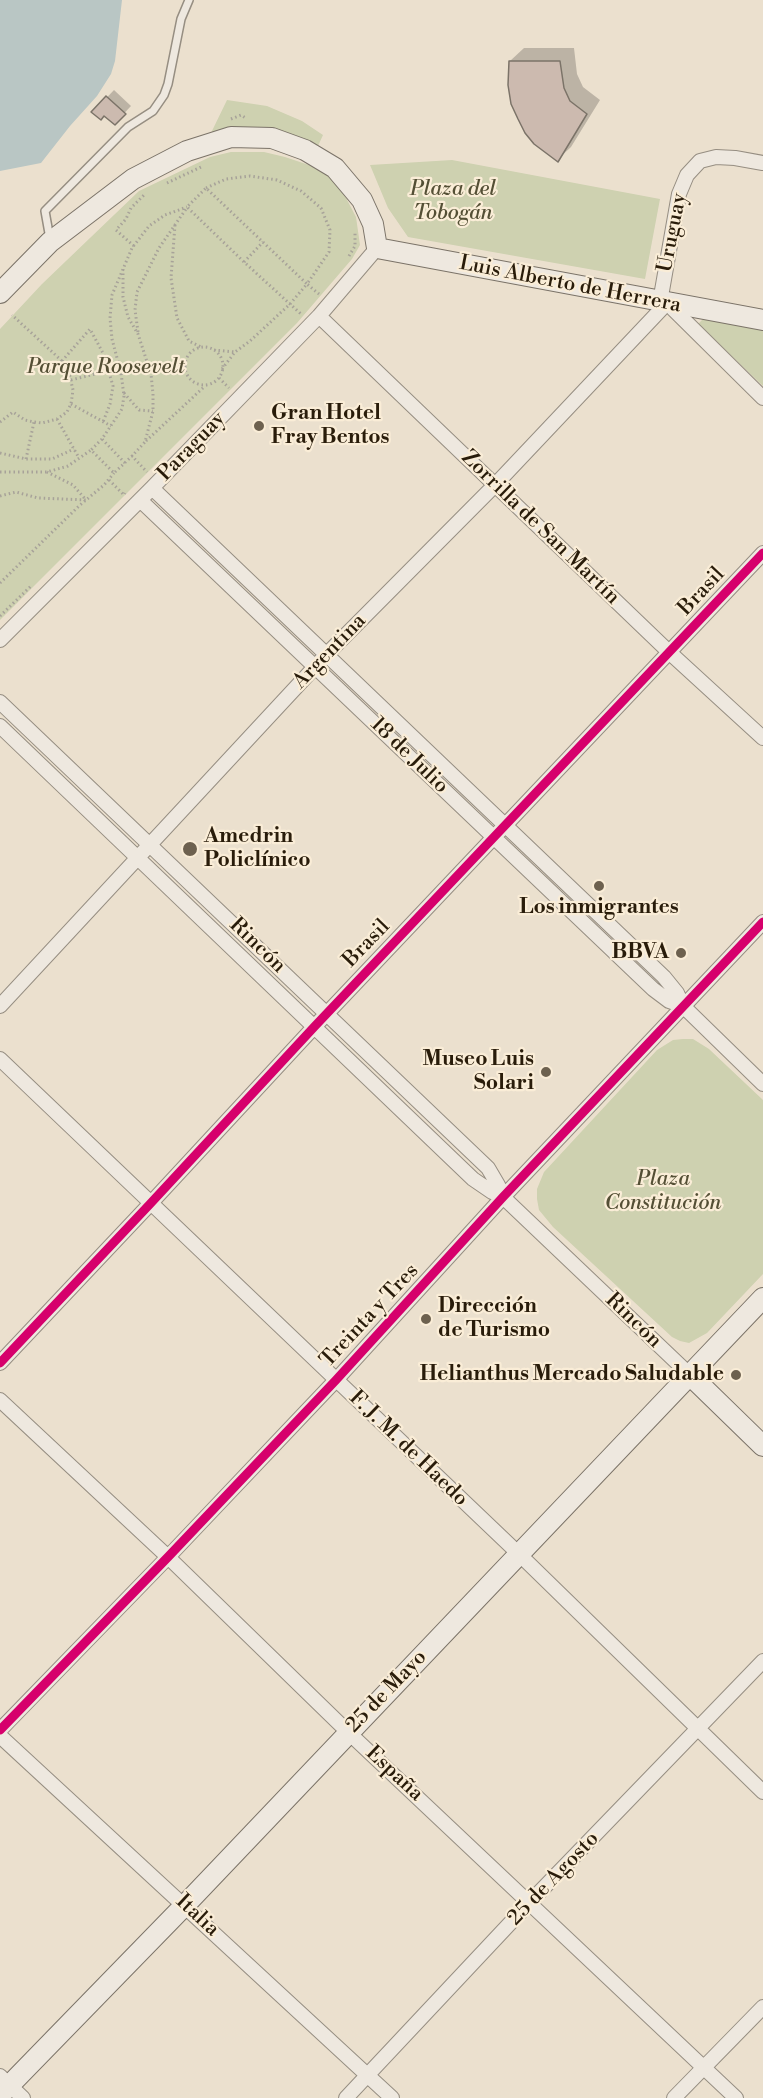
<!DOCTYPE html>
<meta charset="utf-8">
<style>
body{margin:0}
canvas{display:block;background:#ebe0ce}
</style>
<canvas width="763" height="2098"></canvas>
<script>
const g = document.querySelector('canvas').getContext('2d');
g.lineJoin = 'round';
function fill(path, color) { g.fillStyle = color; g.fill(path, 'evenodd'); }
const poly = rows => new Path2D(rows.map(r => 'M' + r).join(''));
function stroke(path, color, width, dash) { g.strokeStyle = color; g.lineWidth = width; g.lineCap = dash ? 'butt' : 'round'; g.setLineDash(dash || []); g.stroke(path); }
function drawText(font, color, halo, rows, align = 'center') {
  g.font = font + ' "Libre Bodoni",serif'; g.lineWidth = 4.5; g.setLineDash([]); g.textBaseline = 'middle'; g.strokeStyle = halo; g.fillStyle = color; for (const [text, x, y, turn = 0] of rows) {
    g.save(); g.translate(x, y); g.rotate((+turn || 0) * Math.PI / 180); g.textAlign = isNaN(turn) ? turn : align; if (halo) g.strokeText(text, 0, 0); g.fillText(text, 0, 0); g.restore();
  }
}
fill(poly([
 [227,100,267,106,302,121,323,135,318,146,211,133],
 [231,152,264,152,285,157,309,165,331,178,345,196,356,217,360,245,352,259,297,323,0,620,0,329,42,284,139,191,210,157],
 [452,160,660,199,645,279,408,237,388,208,370,165],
 [705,317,763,328,763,386,698,324],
 [683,1039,693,1039,709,1049,763,1100,763,1274,707,1333,689,1343,680,1341,672,1337,553,1227,539,1210,537,1199,537,1189,544,1172,657,1050,673,1040]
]), '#ced1b0');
fill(poly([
 [0,0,122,0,115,61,111,74,97,96,70,126,41,163,0,171]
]), '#b9c6c4');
fill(poly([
 [524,48,574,48,577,74,583,87,600,100,571,147,557,160,510,61],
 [114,90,131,106,115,123,104,114,93,112]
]), '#0003');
const building = poly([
 [509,61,560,61,564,88,570,101,587,114,558,162,534,144,525,133,518,119,511,104,508,85,509,61],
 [106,96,126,114,115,125,104,116,101,120,91,112,106,96]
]);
fill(building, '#ccbaaf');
stroke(building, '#7b7368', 1.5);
const lane = poly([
 [50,239,45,211,128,127,153,111,164,95,168,84,181,19,189,0]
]);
const street = poly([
 [660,302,679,194,687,175,700,161,716,157,735,158,763,163],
 [319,316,669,652,763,738],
 [152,488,664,977,677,993,683,1006,763,1084],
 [140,500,653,989,669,1001,683,1006],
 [0,640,152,488,319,316,377,248],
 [0,702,488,1168,498,1185,503,1197],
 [0,726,473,1179,492,1192,503,1197,690,1375],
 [0,1006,326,655,495,485,667,303,763,398],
 [0,1059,519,1554,763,1792],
 [0,1363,150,1204,315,1026,763,553],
 [0,1400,168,1557,349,1733,736,2098],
 [0,1730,168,1557,336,1380,503,1197,763,922],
 [0,1736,392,2098],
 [0,2076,23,2098],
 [346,2098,530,1902,763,1661],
 [674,2098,763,2007]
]);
const secondary = poly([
 [0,293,50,242,133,179,187,151,231,137,272,138,305,150,335,168,362,200,373,224,377,248,763,320],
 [690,1375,763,1446],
 [0,2095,185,1905,763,1298]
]);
stroke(lane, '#968e82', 10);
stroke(street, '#968e82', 16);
stroke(secondary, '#7b7368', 22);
stroke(poly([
 [231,119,241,115,247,119],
 [167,183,201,167],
 [206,188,226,179,250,176,277,180,301,191,321,208,330,230,329,252,307,284,319,294],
 [175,225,171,278,177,318,189,341,201,347],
 [134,246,116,230,126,219,131,208,145,194],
 [349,256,355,246,355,231],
 [244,262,263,242],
 [123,269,123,297,128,317,138,334,151,374,153,394,153,411,145,442,132,456],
 [138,332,135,310,137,292,159,248,186,209],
 '185 366a19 19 0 1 1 38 0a19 19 0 1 1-38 0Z',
 [214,350,235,352],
 [62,361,90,329,104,355,113,386,110,404,103,422],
 [222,369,235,352,250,341,290,304,307,284,206,188,187,207,244,262,290,304,302,315],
 [219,378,229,388],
 [71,380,119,368],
 [124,393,139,410,153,411],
 [71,404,111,426],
 [57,419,79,458],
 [0,422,13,412,25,420,34,422,42,423,57,419,67,412,71,404,73,390,69,373,62,361,12,315],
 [102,439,91,450,114,473,132,456,147,472],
 [146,441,205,386],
 [0,453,26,459,52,459,74,449],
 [26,459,34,422],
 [125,463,102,439,122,409,124,396,121,373,112,339,110,318,112,295,132,248,149,226,165,215,187,207],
 [0,472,47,472,68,466,91,450],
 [109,480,124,495,125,493],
 [0,496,16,492,38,498,86,500,73,485,47,472],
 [0,583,80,505,104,485,114,473],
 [0,616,31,586]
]), '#a7a299', 3, [1.5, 3]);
stroke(lane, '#eee8df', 7);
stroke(street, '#eee8df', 14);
stroke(secondary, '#eee8df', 20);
stroke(poly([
 [0,1363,150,1204,315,1026,763,553],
 [0,1730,168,1557,336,1380,503,1197,763,922]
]), '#d6006c', 9);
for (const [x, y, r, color] of [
 [259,426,6,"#6d614f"],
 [190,849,8,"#6d614f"],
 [599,886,6,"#6d614f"],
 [681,953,6,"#6d614f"],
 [546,1072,6,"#6d614f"],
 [426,1319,6,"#6d614f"],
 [736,1375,6,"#6d614f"]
]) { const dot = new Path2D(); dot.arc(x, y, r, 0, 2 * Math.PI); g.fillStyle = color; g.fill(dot); stroke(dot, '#faedd7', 2); }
drawText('italic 21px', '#544f35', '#faedd7', [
 ["Plaza del",453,190],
 ["Tobogán",453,214],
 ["Parque Roosevelt",106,368],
 ["Plaza",663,1180],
 ["Constitución",663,1204]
]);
drawText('21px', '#291c0a', '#faedd7', [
 ["Uruguay",673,233,-79],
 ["Luis Alberto de Herrera",570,285,11],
 ["Paraguay",192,447,-46],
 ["Zorrilla de San Martín",540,528,44],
 ["Brasil",702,592,-47],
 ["Argentina",330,652,-46],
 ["18 de Julio",409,756,44],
 ["Brasil",367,944,-46],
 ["Rincón",257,946,44],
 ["Treinta y Tres",370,1316,-47],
 ["Rincón",633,1321,44],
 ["F. J. M. de Haedo",408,1449,44],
 ["25 de Mayo",387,1692,-46],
 ["España",394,1774,43],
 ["25 de Agosto",554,1879,-46],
 ["Italia",197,1916,43]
]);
drawText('bold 21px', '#291c0a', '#faedd7', [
 ["Gran Hotel",271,414],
 ["Fray Bentos",271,438],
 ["Amedrin",204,837],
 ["Policlínico",204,861],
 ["Los inmigrantes",599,908,"center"],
 ["BBVA",669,953,"right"],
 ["Museo Luis",534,1060,"right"],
 ["Solari",534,1084,"right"],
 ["Dirección",438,1307],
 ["de Turismo",438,1331],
 ["Helianthus Mercado Saludable",724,1375,"right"]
], 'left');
</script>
